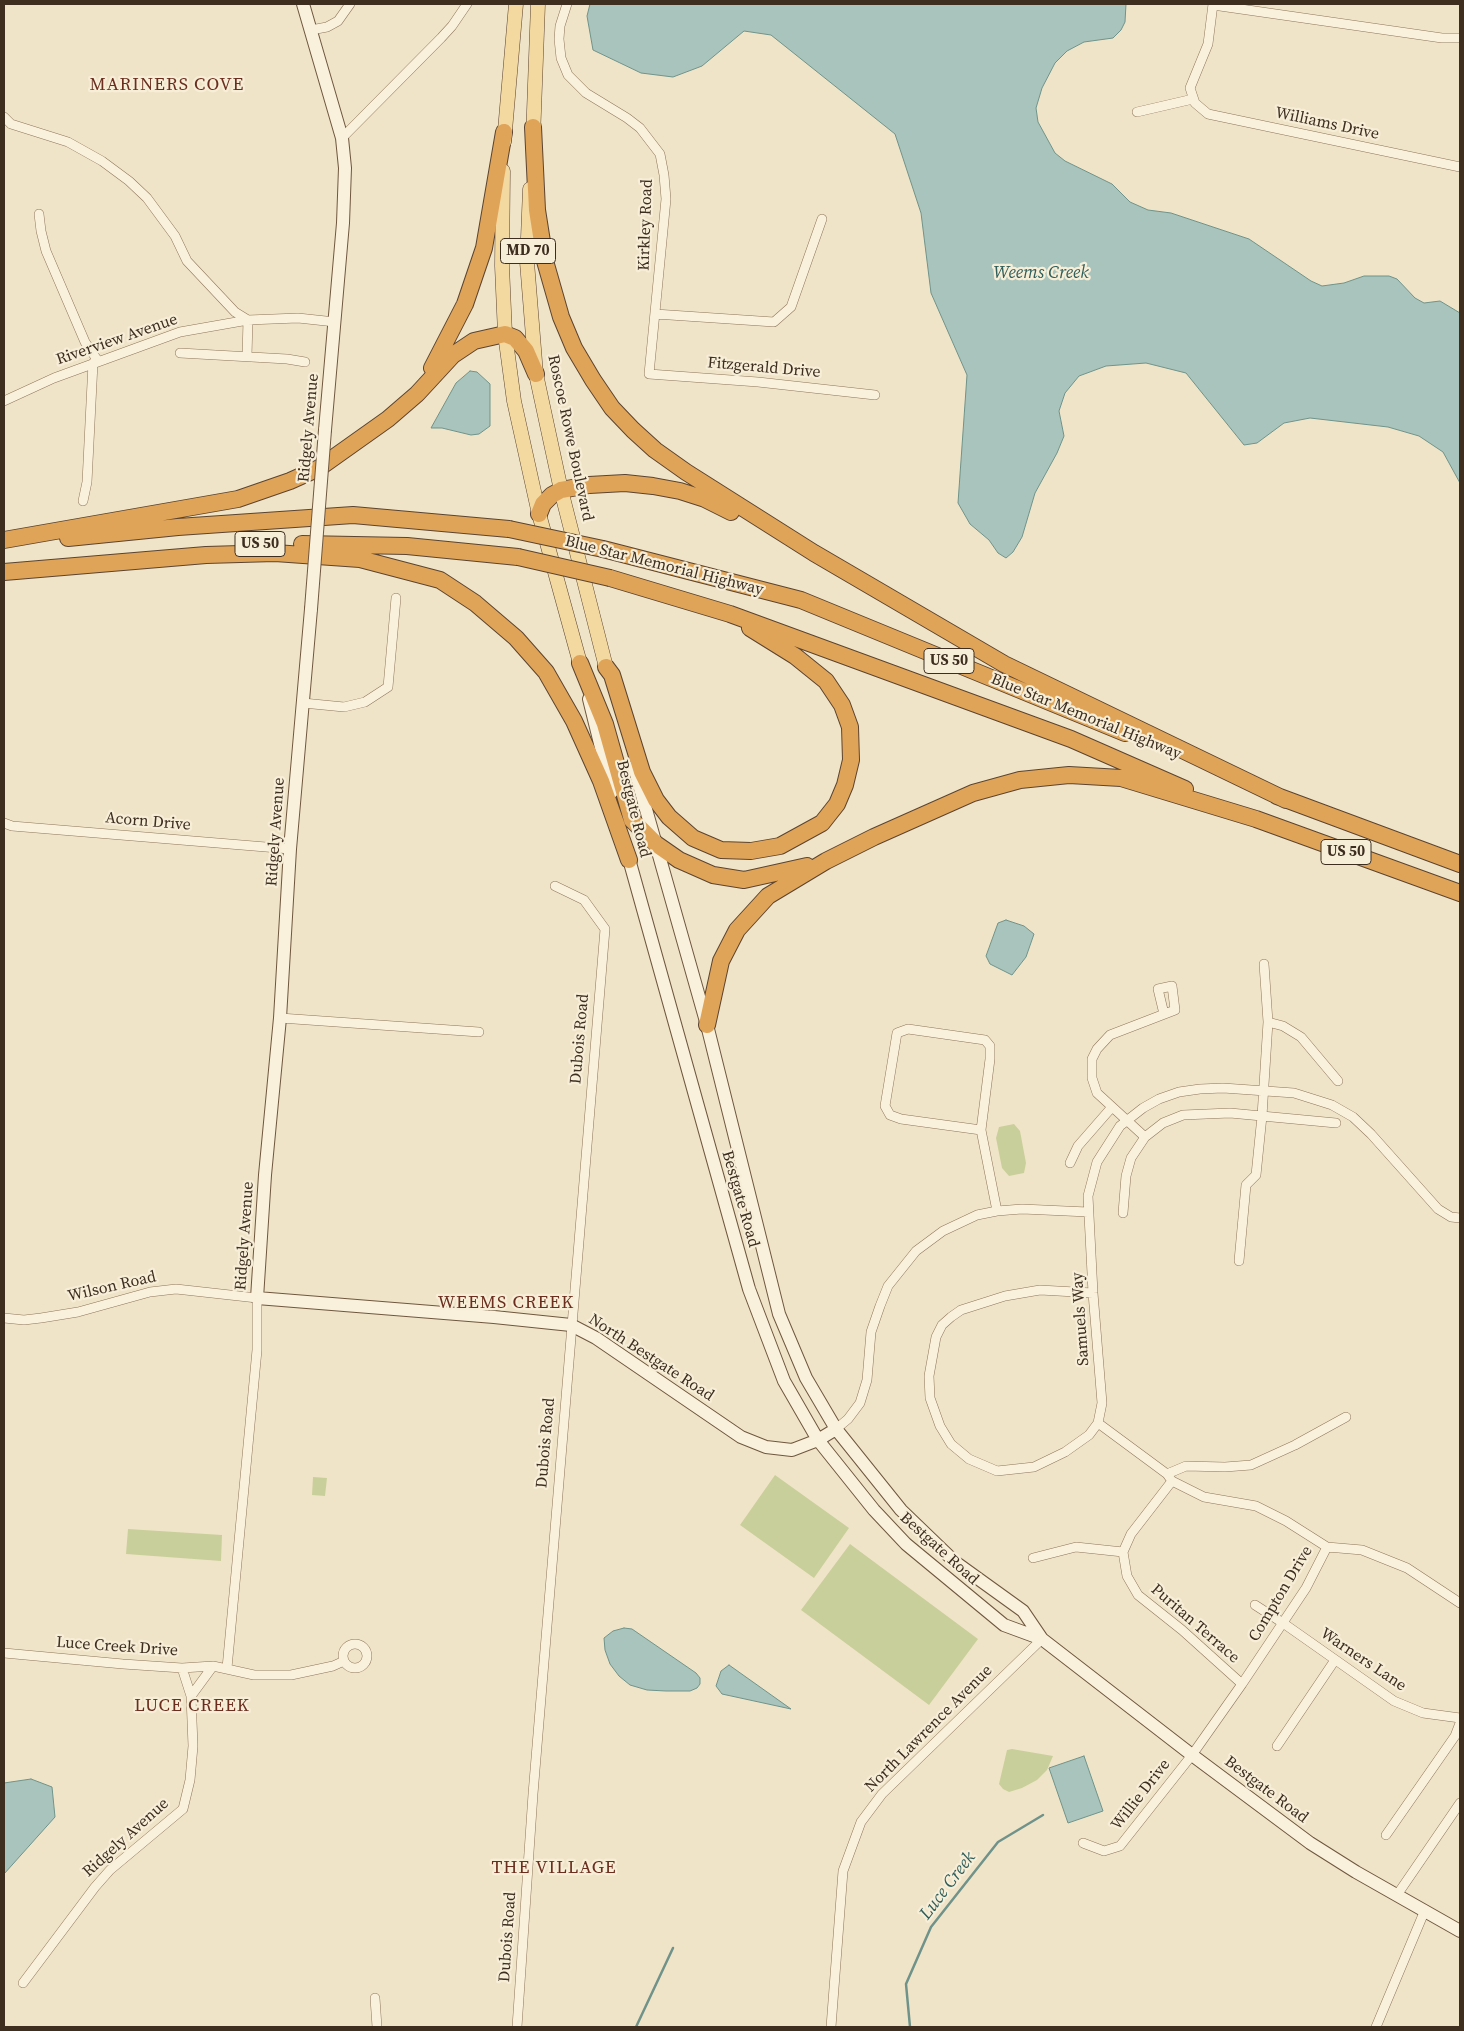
<!DOCTYPE html>
<style>
body{margin:0}
#map{position:relative;width:1464px;height:2031px;overflow:hidden;background:#f0e4c8;font-family:"Source Serif 4",serif}
canvas{display:block}
.frame{position:absolute;inset:0;border:5px solid #3d2e20;pointer-events:none}
</style>
<div id="map">
<canvas width="1464" height="2031"></canvas>
<div class="frame"></div>
</div>
<script>
const g = document.querySelector('canvas').getContext('2d');
g.lineJoin = 'round';
function fill(path, color) { g.fillStyle = color; g.fill(path, 'evenodd'); }
const poly = rows => new Path2D(rows.map(r => 'M' + r).join(''));
function stroke(path, color, width, dash) { g.strokeStyle = color; g.lineWidth = width; g.lineCap = dash ? 'butt' : 'round'; g.setLineDash(dash || []); g.stroke(path); }
function drawText(font, color, halo, rows, align = 'center') {
  g.font = font + ' "Source Serif 4",serif'; g.lineWidth = 4.5; g.setLineDash([]); g.textBaseline = 'middle'; g.strokeStyle = halo; g.fillStyle = color; for (const [text, x, y, turn = 0] of rows) {
    g.save(); g.translate(x, y); g.rotate((+turn || 0) * Math.PI / 180); g.textAlign = isNaN(turn) ? turn : align; if (halo) g.strokeText(text, 0, 0); g.fillText(text, 0, 0); g.restore();
  }
}
fill(poly([
 [1014,1124,1020,1131,1026,1163,1024,1173,1009,1176,1002,1168,996,1138,999,1127],
 [775,1475,849,1528,814,1578,740,1525],
 [313,1477,327,1478,325,1496,312,1495],
 [128,1529,222,1535,221,1561,126,1554],
 [850,1544,978,1639,929,1705,801,1610],
 [1012,1749,1053,1756,1047,1770,1037,1780,1022,1788,1009,1792,1003,1789,999,1784,1007,1750]
]), '#c9cf9b');
const water = poly([
 [590,4,1126,4,1125,22,1121,30,1113,38,1084,42,1067,51,1055,63,1042,88,1036,108,1038,122,1055,153,1065,161,1112,184,1130,202,1148,210,1171,213,1249,239,1311,281,1322,286,1344,283,1364,276,1389,276,1397,279,1415,298,1424,303,1440,301,1460,313,1460,483,1443,452,1419,436,1388,427,1310,418,1284,423,1257,443,1244,445,1186,373,1146,363,1106,366,1079,376,1065,393,1059,411,1064,436,1057,453,1035,493,1022,537,1013,552,1006,558,998,553,989,540,970,524,958,503,967,375,931,293,921,213,895,134,771,35,744,31,702,66,673,77,641,73,593,50,587,16,590,4],
 [470,371,477,372,490,384,490,426,479,434,471,435,442,428,431,428,456,383,470,371],
 [1006,920,1024,926,1034,934,1026,957,1012,975,990,964,986,956,998,923,1006,920],
 [624,1628,632,1629,696,1673,700,1678,700,1684,697,1688,690,1691,666,1691,647,1690,630,1685,619,1676,610,1664,605,1650,604,1638,613,1631,624,1628],
 [729,1665,791,1709,722,1694,716,1686,721,1671,729,1665],
 [1084,1756,1103,1811,1068,1823,1049,1768,1084,1756],
 [31,1779,52,1787,55,1817,4,1874,4,1783,31,1779]
]);
fill(water, '#a9c4bc');
stroke(water, '#6f938a', 1);
stroke(poly([
 [636,2027,673,1948],
 [910,2027,906,1984,931,1927,998,1842,1043,1815]
]), '#6f938a', 2.5);
const street = poly([
 [567,4,560,26,559,39,561,58,568,75,586,93,627,118,640,128,660,154,664,175,666,199,649,374,758,382,875,395],
 [1213,4,1208,44,1190,88,1195,103,1208,114,1460,167],
 [1213,5,1442,38,1460,38],
 [311,30,327,27,338,21,350,4],
 [1137,112,1193,99],
 [4,117,11,124,68,142,102,161,129,181,147,198,175,236,187,261,235,312,248,320,247,356],
 [342,138,441,38,452,26,467,4],
 [39,214,41,231,46,251,85,342,98,361],
 [655,314,774,322,791,307,822,219],
 [180,353,287,359,305,362],
 [4,401,54,378,180,332,248,320,298,318,335,322],
 [83,501,87,482,93,363],
 [303,703,344,707,365,702,388,687,396,598],
 [4,823,12,826,290,849],
 [280,1018,479,1032],
 [1268,1022,1283,1026,1301,1037,1338,1081],
 [981,1130,901,1119,890,1115,885,1106,897,1033,908,1029,985,1040,990,1046,990,1059,981,1130,997,1211],
 [1145,1137,1097,1093,1092,1078,1092,1059,1097,1049,1110,1035,1175,1010,1172,986,1158,989,1164,1014],
 [1070,1163,1078,1146,1112,1107],
 [1123,1213,1126,1176,1131,1158,1145,1137,1163,1123,1183,1115,1230,1113,1336,1123],
 [1239,1261,1246,1185,1256,1175,1262,1116,1268,1022,1264,964],
 [1093,1293,1040,1290,1005,1296,961,1310,951,1317,942,1325,936,1337,929,1376,930,1398,940,1426,951,1444,969,1459,997,1471,1034,1467,1065,1452,1089,1435,1098,1423,1102,1403,1093,1293,1088,1196,1097,1162,1120,1126,1143,1108,1159,1099,1179,1092,1200,1089,1223,1088,1294,1093,1332,1105,1353,1117,1371,1134,1438,1209,1451,1217,1460,1218],
 [4,1318,24,1320,41,1318,78,1312,150,1292,176,1289,257,1298,257,1350,227,1668],
 [1098,1423,1167,1474,1172,1481,1204,1497,1256,1506,1286,1521,1327,1547,1362,1550,1407,1568,1460,1603],
 [836,1429,848,1419,860,1403,867,1380,871,1332,880,1306,888,1286,916,1251,943,1231,977,1215,997,1211,1022,1209,1088,1212],
 [1167,1474,1186,1466,1225,1467,1251,1465,1295,1445,1346,1417],
 [1172,1481,1131,1534,1123,1552,1127,1576,1138,1595,1182,1630,1242,1684],
 [1033,1558,1076,1547,1123,1552],
 [1255,1605,1283,1623,1394,1701,1423,1713,1460,1718],
 '343 1656a12 12 0 1 1 24 0a12 12 0 1 1-24 0Z',
 [4,1653,123,1664,182,1668,213,1666,254,1675,291,1675,333,1666,344,1661],
 [182,1668,191,1696],
 [1277,1746,1335,1660],
 [1386,1835,1455,1736,1460,1723],
 [1083,1843,1104,1851,1120,1846,1192,1755,1242,1684,1306,1588,1327,1547],
 [1397,1895,1460,1803],
 [23,1983,95,1887,110,1870,183,1809,190,1780,193,1746,191,1696,213,1666],
 [375,1998,377,2027],
 [517,2027,533,1794,605,929,584,900,555,886],
 [831,2027,843,1871,861,1822,882,1794,1042,1639],
 [1376,2027,1425,1910]
]);
const secondary = poly([
 [303,4,342,138,345,168,343,223,325,430],
 [311,609,290,849,280,1018,265,1175,257,1298,494,1317,571,1325,596,1338,741,1437,766,1447,792,1450,818,1440,836,1429],
 [589,699,612,792],
 [634,767,707,1025,779,1314,806,1378,836,1429,901,1510,955,1562,1023,1611,1042,1639],
 [627,852,749,1289,784,1381,818,1440,874,1510,906,1544,1004,1625,1042,1639,1192,1755,1310,1843,1356,1872,1460,1931]
]);
const primary = poly([
 [533,138,538,4],
 [504,142,516,4],
 [503,171,502,266,505,334,514,401,539,514,580,663],
 [530,189,527,262,536,374,561,490,606,667]
]);
const highway = poly([
 [533,127,537,210,545,261,561,317,574,348,593,380,612,408,633,430,655,450,686,472,814,553,1004,664,1286,800],
 [432,368,465,304,484,248,504,132],
 [539,514,543,504,552,495,561,490,589,485,625,483,653,486,680,491,705,499,731,512],
 [68,538,178,527,353,515,509,529],
 [4,540,238,499,290,481,319,468,388,419,417,394,453,355,474,341,505,334,515,338,526,351,536,374],
 [302,544,407,546,518,557],
 [603,549,801,600,1125,733],
 [4,572,206,555,275,553,360,559,440,580,475,603,516,638,546,672,574,721,601,781,629,860],
 [610,578,730,614,1071,739,1185,789],
 [580,663,605,724,632,820,656,844,679,860,713,875,744,880,807,866],
 [606,667,612,675,642,772,656,800,669,817,693,838,721,850,751,851,780,846,822,823,837,804,845,785,851,760,850,727,842,705,826,681,795,656,750,628],
 [1277,796,1460,864],
 [707,1025,721,961,737,930,768,896,826,861,874,837,973,793,1020,780,1069,775,1121,778,1256,819,1460,893]
]);
stroke(street, '#8d765c', 10);
stroke(secondary, '#6f573f', 14);
stroke(primary, '#5b4430', 15);
stroke(highway, '#5b4430', 18);
stroke(street, '#faf1dc', 9);
stroke(secondary, '#faf1dc', 12);
stroke(primary, '#f3d9a0', 14);
stroke(highway, '#e0a458', 16);
const secondaryBridge = poly([
 [311,609,325,430]
]);
const highwayBridge = poly([
 [509,529,603,549],
 [518,557,610,578]
]);
stroke(secondaryBridge, '#6f573f', 14, []);
stroke(highwayBridge, '#5b4430', 18, []);
stroke(secondaryBridge, '#faf1dc', 12);
stroke(highwayBridge, '#e0a458', 16);
for (const [x, y, w] of [
 [528,251,55],
 [260,544,50],
 [949,661,50],
 [1346,852,50]
]) { const box = new Path2D(); box.roundRect(x - w / 2, y - 12.5, w, 25, 4); g.fillStyle = '#f7eed8'; g.fill(box); stroke(box, '#3d2e20', 1); }
drawText('bold 15px', '#3d2e20', null, [
 ["MD 70",528,251],
 ["US 50",260,544],
 ["US 50",949,661],
 ["US 50",1346,852]
]);
drawText('16px', '#3d2e20', '#f7eed8', [
 ["Williams Drive",1327,124,12],
 ["Kirkley Road",646,225,-88],
 ["Riverview Avenue",117,340,-19],
 ["Fitzgerald Drive",764,368,5],
 ["Ridgely Avenue",309,428,-85],
 ["Roscoe Rowe Boulevard",570,438,78],
 ["Blue Star Memorial Highway",664,566,14],
 ["Blue Star Memorial Highway",1086,717,22],
 ["Bestgate Road",633,809,76],
 ["Acorn Drive",148,822,5],
 ["Ridgely Avenue",276,832,-86],
 ["Dubois Road",580,1039,-85],
 ["Bestgate Road",740,1199,74],
 ["Ridgely Avenue",245,1236,-86],
 ["Wilson Road",112,1287,-13],
 ["Samuels Way",1081,1319,-94],
 ["North Bestgate Road",651,1358,33],
 ["Dubois Road",546,1443,-85],
 ["Bestgate Road",939,1549,42],
 ["Compton Drive",1281,1594,-59],
 ["Puritan Terrace",1195,1624,41],
 ["Luce Creek Drive",117,1647,4],
 ["Warners Lane",1363,1660,34],
 ["North Lawrence Avenue",929,1729,-45],
 ["Bestgate Road",1266,1790,37],
 ["Willie Drive",1141,1795,-52],
 ["Ridgely Avenue",126,1838,-42],
 ["Dubois Road",508,1937,-86]
]);
g.letterSpacing = '1px';
drawText('18px', '#6b2e1e', '#f7eed8', [
 ["MARINERS COVE",167,85],
 ["WEEMS CREEK",506,1303],
 ["LUCE CREEK",192,1706],
 ["THE VILLAGE",554,1868]
]);
g.letterSpacing = '0px';
drawText('italic 18px', '#2f5d5a', '#f7eed8', [
 ["Weems Creek",1041,273],
 ["Luce Creek",948,1886,-53]
]);
</script>
